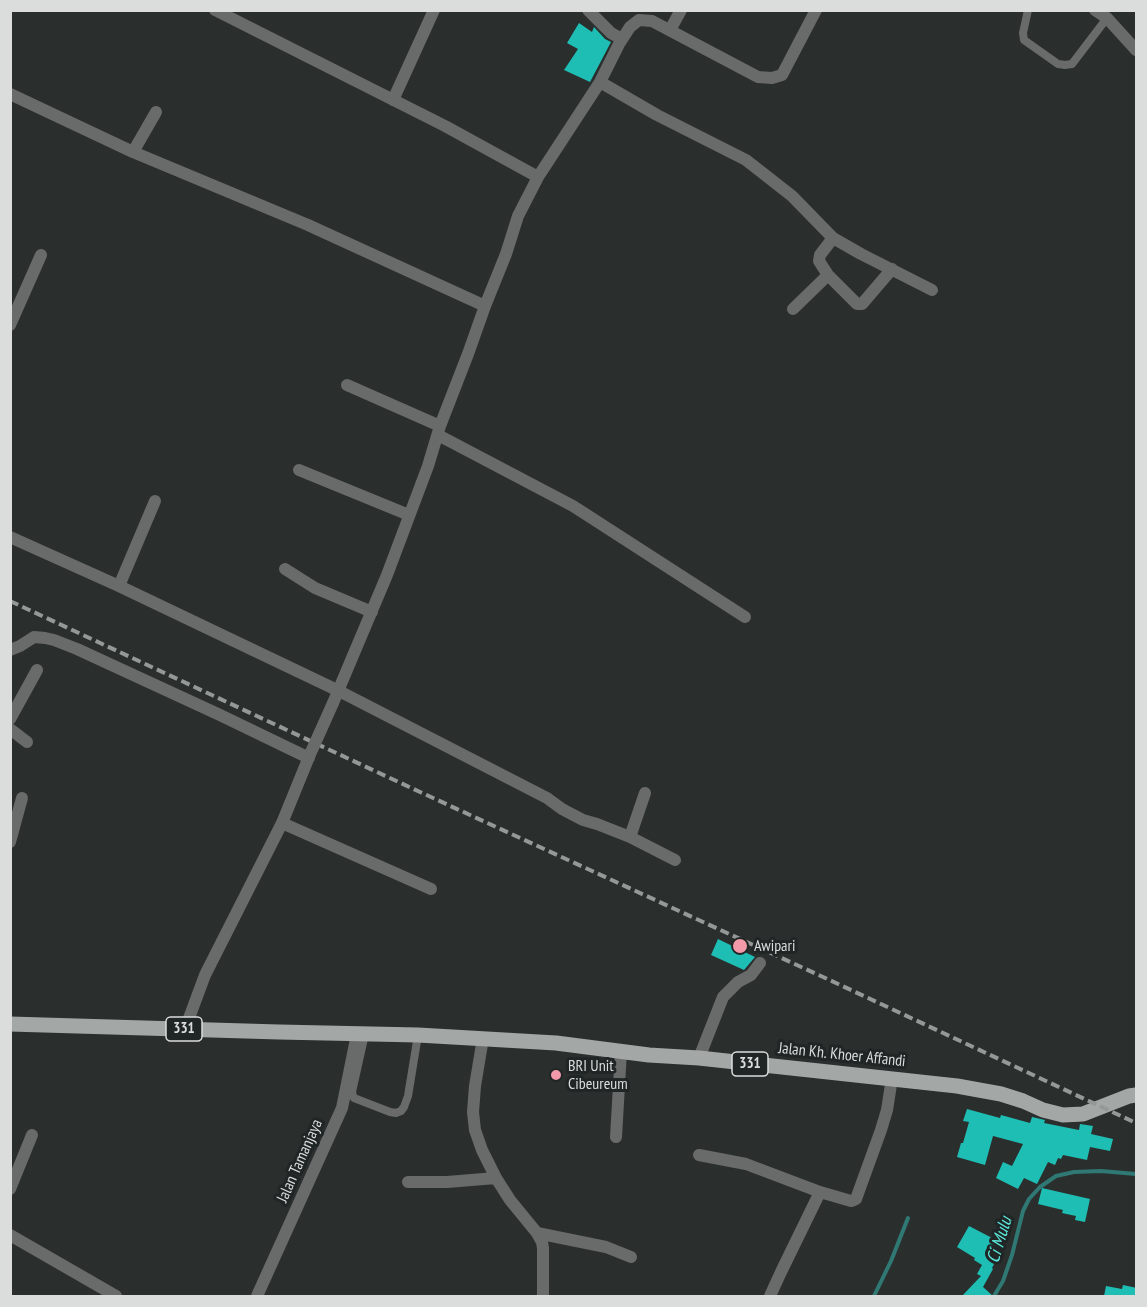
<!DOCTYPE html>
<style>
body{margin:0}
#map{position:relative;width:1147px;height:1307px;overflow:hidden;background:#2a2f2e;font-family:"PT Sans Narrow",sans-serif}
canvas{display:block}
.frame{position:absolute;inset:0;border:12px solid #dadddc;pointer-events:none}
</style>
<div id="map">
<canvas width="1147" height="1307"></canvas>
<div class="frame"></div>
</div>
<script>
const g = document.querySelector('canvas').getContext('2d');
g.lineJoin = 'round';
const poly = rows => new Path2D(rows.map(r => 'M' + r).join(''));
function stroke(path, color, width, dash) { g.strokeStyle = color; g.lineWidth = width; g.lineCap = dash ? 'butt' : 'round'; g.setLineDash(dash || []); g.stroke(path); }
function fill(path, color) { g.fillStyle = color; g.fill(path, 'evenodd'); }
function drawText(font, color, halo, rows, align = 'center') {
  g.font = font + ' "PT Sans Narrow",sans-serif'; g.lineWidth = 6; g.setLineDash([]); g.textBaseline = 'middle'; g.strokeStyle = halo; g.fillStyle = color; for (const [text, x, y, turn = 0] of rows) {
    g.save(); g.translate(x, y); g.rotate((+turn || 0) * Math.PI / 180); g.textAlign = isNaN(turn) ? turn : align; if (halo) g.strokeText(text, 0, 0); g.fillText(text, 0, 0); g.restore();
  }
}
stroke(poly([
 [874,1296,891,1261,908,1218],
 [994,1296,1003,1281,1012,1255,1023,1211,1029,1199,1040,1187,1056,1176,1074,1172,1101,1171,1136,1174]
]), '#2f7873', 4);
fill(poly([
 [579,23,592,32,594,27,605,39,611,42,590,82,564,70,578,49,567,43],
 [718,939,755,957,744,970,711,955],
 [967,1109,1000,1118,1001,1115,1030,1123,1032,1117,1045,1120,1044,1123,1079,1130,1080,1124,1093,1126,1091,1134,1113,1139,1110,1151,1090,1147,1087,1160,1063,1155,1061,1159,1058,1158,1055,1165,1048,1162,1037,1184,1024,1178,1018,1189,996,1178,1003,1162,1012,1166,1023,1144,993,1136,985,1165,957,1157,961,1143,963,1143,969,1122,963,1121],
 [1042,1188,1090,1199,1085,1222,1075,1220,1076,1216,1062,1213,1063,1210,1038,1204],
 [969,1226,996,1240,988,1256,996,1260,992,1268,993,1269,983,1287,993,1296,962,1296,981,1276,977,1274,982,1265,974,1260,975,1258,957,1247],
 [1123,1285,1137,1288,1137,1296,1104,1296,1106,1286,1122,1289]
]), '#1fbeb4');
stroke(poly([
 [1028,10,1023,33,1024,40,1058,64,1065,65,1072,64,1107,18],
 [365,1034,352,1092,353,1096,354,1098,390,1112,396,1113,401,1111,404,1107,408,1096,418,1035]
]), '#696b6b', 8);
stroke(poly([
 [215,10,445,126,538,177],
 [588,10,611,33,622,39],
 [1095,10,1107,18,1136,50],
 [670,30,681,10],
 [600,82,657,115,746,160,792,196,833,238,861,254,932,290],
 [10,94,133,152,308,225,485,306],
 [393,100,434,10],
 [133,152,156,112],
 [833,238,820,255,819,261,828,275,857,304,862,304,892,269],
 [793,309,828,275],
 [10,325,41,255],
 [347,385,440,426],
 [438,435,573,506,745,617],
 [299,470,409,515],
 [10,537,119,586,339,691,547,798,562,809,583,820,597,824,630,837,675,860],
 [285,569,315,588,372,612],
 [119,586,155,501],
 [10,650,20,646,34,637,45,638,54,640,77,649,220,715,309,758],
 [333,703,387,575,428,466,440,426,468,354,485,306,506,254,518,216,538,177,600,82,619,44,630,27,639,20,652,21,758,77,772,78,782,75,816,10],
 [10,719,37,670],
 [10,729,27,742],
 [282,823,431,889],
 [630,837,645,793],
 [10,842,22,798],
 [185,1029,205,975,282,823,311,752],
 [483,1038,475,1086,473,1112,475,1130,482,1150,496,1178,510,1200,537,1233,542,1242,543,1248,543,1296],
 [699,1058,723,997,738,982,751,975,760,963],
 [616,1137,621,1051],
 [699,1155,746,1164,820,1192,851,1201,854,1200,856,1199,881,1130,887,1110,892,1078],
 [408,1182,447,1182,496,1178],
 [10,1189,32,1135],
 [537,1233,606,1247,631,1257],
 [10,1235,116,1296],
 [770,1296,781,1272,820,1192]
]), '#696b6b', 12);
stroke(poly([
 [257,1296,342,1108,357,1034]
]), '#696b6b', 12);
stroke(poly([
 [10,1024,279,1032,418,1035,556,1043,649,1055,699,1058,957,1086,1001,1094,1023,1101,1043,1110,1063,1115,1083,1114,1129,1096,1136,1095]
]), '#a3a8a7', 15);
stroke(poly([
 [10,601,420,792,836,983,1136,1123]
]), '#949897', 4, [9, 4.5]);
stroke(poly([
 [312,750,333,703]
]), '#696b6b', 12);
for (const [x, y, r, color] of [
 [740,946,8,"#f39aaa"],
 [556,1075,6,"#f39aaa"]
]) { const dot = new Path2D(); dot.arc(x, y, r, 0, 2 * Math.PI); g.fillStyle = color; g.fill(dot); stroke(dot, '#202525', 2); }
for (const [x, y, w] of [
 [184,1029,36],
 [750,1064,36]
]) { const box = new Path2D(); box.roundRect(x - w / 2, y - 12, w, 24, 4.5); g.fillStyle = '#202525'; g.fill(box); stroke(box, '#dadddc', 1.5); }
drawText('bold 15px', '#dadddc', null, [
 ["331",184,1029],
 ["331",750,1064]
]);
drawText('16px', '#dadddc', '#202525', [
 ["Awipari",754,946],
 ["BRI Unit",568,1066],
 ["Cibeureum",568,1084]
], 'left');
drawText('16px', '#dadddc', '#202525', [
 ["Jalan Kh. Khoer Affandi",842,1055,6],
 ["Jalan Tamanjaya",300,1161,-66]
]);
drawText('italic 18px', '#5ce8dd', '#202525', [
 ["Ci Mulu",1000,1240,-73]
]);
</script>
